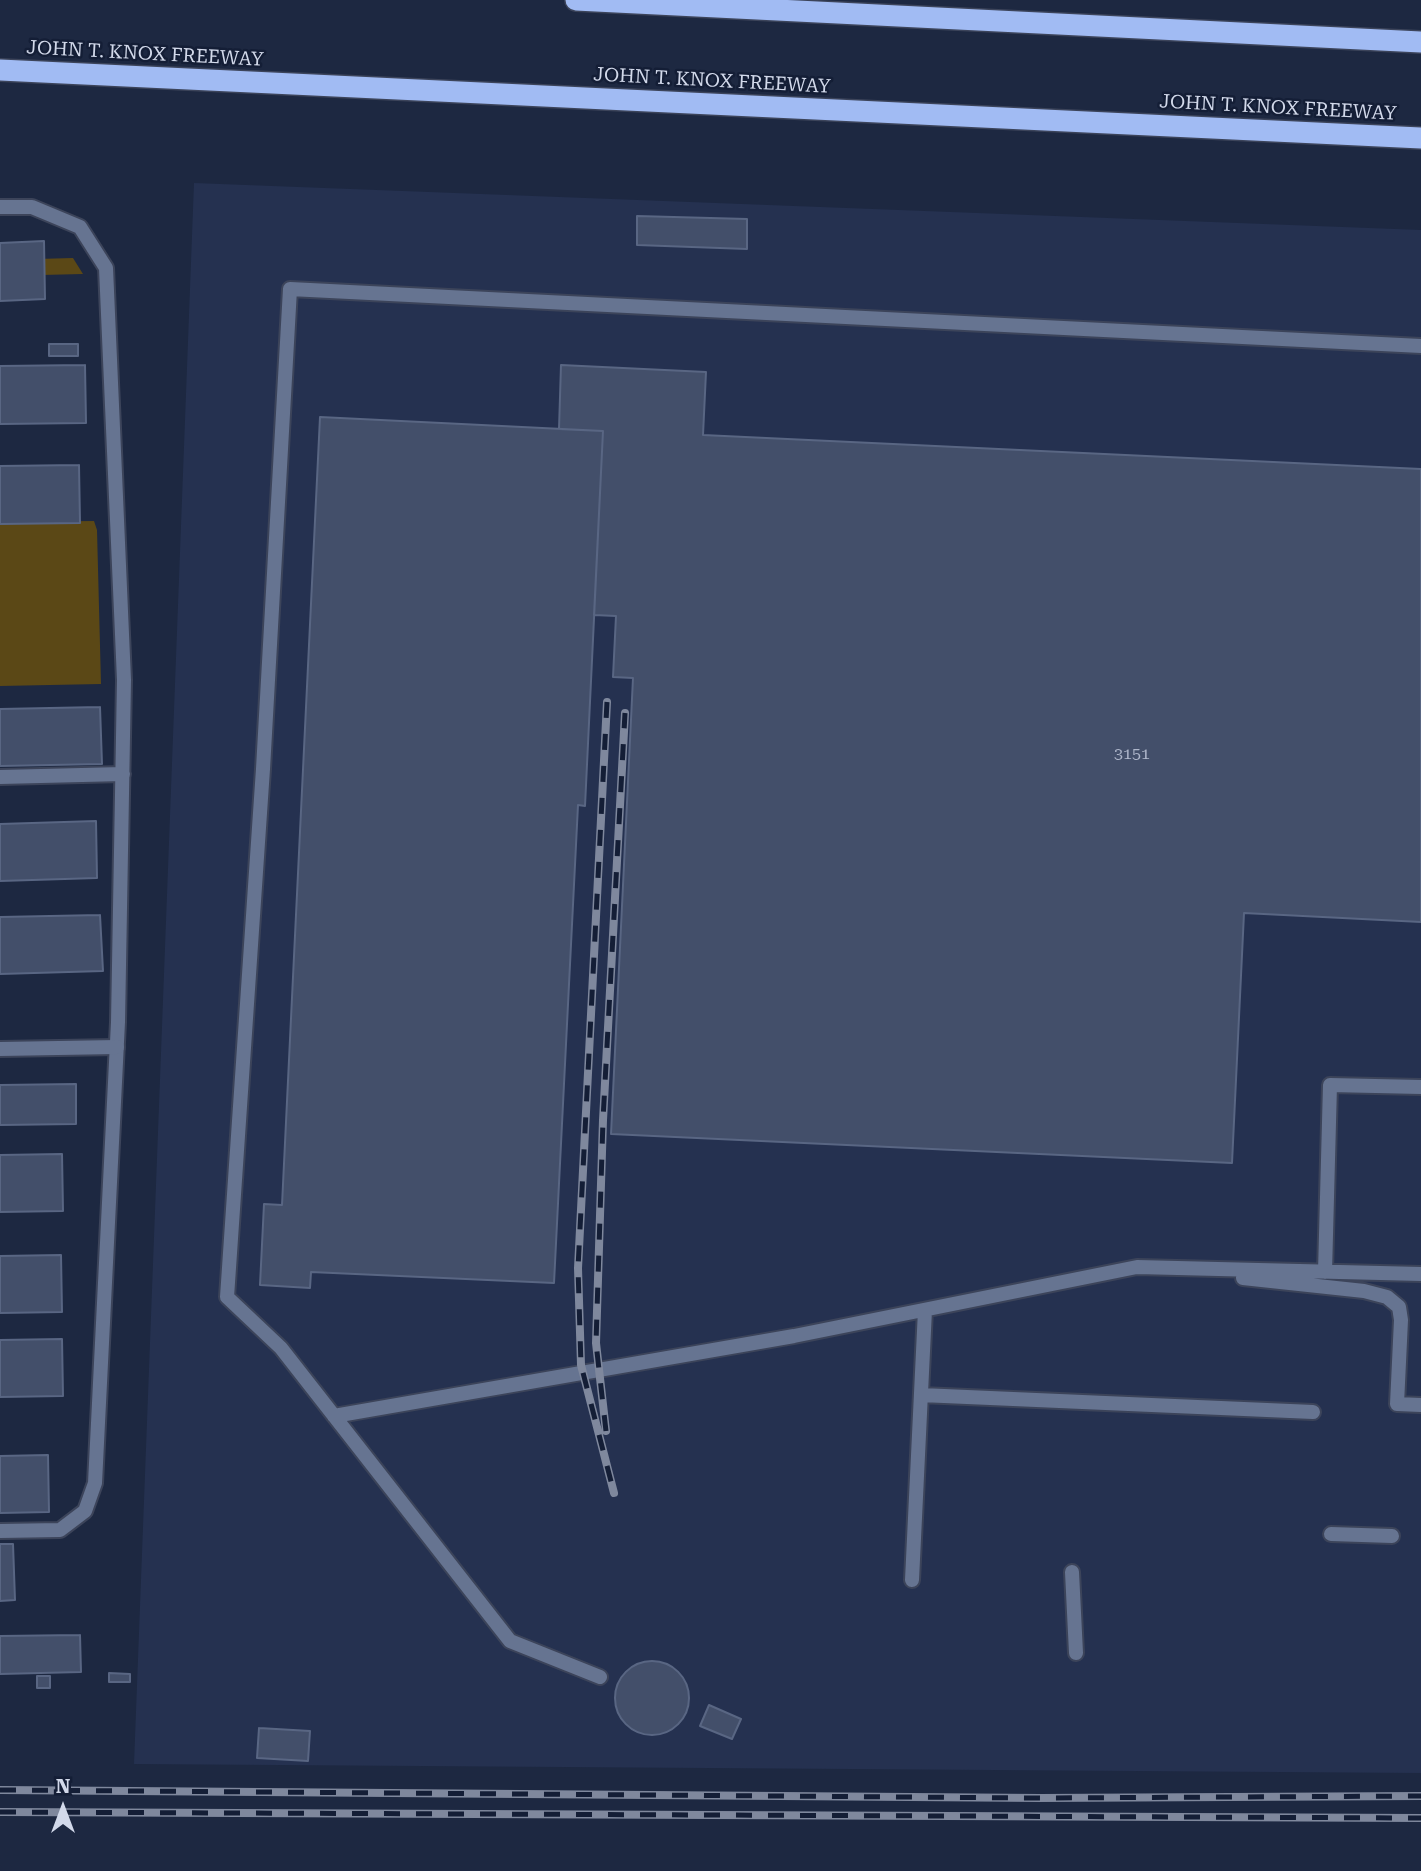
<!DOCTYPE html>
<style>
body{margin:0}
#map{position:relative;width:1421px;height:1871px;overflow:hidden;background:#1d2841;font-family:"Roboto Serif",serif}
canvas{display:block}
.north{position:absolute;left:28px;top:1773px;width:70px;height:70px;-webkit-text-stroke:5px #141e36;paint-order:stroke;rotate:0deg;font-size:19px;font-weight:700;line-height:28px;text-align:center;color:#d2d9ea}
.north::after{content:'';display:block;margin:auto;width:24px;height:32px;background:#d2d9ea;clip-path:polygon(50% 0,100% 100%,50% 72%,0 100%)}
</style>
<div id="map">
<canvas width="1421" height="1871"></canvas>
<div class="north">N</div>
</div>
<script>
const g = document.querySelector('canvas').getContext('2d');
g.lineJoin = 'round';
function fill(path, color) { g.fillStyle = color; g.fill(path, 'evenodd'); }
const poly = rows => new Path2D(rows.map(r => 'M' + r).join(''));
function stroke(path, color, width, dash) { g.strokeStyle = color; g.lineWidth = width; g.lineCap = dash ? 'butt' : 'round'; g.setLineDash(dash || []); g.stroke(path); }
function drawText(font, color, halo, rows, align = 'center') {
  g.font = font + ' "Roboto Serif",serif'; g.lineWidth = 5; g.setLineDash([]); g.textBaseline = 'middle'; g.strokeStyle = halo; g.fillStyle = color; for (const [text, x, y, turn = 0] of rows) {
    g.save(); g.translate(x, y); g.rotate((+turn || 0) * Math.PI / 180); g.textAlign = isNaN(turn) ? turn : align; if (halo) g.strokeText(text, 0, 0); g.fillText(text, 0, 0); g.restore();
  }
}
fill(poly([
 [194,183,1421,230,1421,1773,134,1764]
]), '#253150');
fill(poly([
 [73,258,83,274,0,276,0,260],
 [94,521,97,530,101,684,0,686,0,522]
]), '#5b4816');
const building = poly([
 [637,216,747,219,747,249,637,245,637,216],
 [44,241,45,299,0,301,0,243,44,241],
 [49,344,78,344,78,356,49,356,49,344],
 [85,365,86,423,0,424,0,366,85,365],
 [561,365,706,372,703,435,1421,469,1421,922,1244,913,1232,1163,611,1134,633,678,613,677,616,616,594,615,603,431,559,429,561,365],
 [320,417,603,431,585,806,578,805,554,1283,311,1272,310,1288,260,1285,264,1204,282,1205,320,417],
 [79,465,80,523,0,524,0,466,79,465],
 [100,707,102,764,0,766,0,709,100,707],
 [96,821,97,878,0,881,0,824,96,821],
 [100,915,103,971,0,974,0,917,100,915],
 [76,1084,76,1124,0,1125,0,1085,76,1084],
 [62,1154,63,1211,0,1212,0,1155,62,1154],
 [61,1255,62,1312,0,1313,0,1256,61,1255],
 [62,1339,63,1396,0,1397,0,1340,62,1339],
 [48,1455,49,1512,0,1513,0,1456,48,1455],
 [0,1544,13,1544,15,1600,0,1601,0,1544],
 [80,1635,81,1672,0,1674,0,1636,80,1635],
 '615 1698a37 37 0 1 1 74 0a37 37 0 1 1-74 0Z',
 [109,1673,130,1674,130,1682,109,1682,109,1673],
 [37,1676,50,1676,50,1688,37,1688,37,1676],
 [709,1705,741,1719,732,1739,700,1726,709,1705],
 [259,1728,310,1731,308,1761,257,1758,259,1728]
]);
fill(building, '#434f6a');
stroke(building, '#596683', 2);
const lane = poly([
 [0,207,32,207,80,227,106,268,124,680,118,1022,95,1483,85,1511,60,1530,0,1531],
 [0,777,123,774],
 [1325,1272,1330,1085,1421,1087],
 [1243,1278,1364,1291,1387,1297,1399,1307,1401,1320,1397,1404,1421,1405],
 [921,1395,1313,1412],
 [334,1416,794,1336,1137,1267,1421,1274],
 [1331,1534,1392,1536],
 [1072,1572,1076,1653],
 [912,1580,925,1310],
 [600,1677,510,1641,281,1348,227,1297,263,769,290,289,1421,346]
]);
const street = poly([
 [0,1049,117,1047]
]);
const highway = poly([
 [576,0,1421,42],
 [0,70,1421,138]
]);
stroke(lane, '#3c445a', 18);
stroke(street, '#3c445a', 18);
stroke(highway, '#3c445a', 24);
stroke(lane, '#667491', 14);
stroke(street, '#667491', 14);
stroke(highway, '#a1bbf3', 21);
const rail = poly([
 [607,702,578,1268,581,1365,614,1493],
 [606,1431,596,1343,603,1120,625,713],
 [0,1790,1040,1798,1421,1796],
 [0,1812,1421,1818]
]);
stroke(rail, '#7f889d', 8);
stroke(rail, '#141e36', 5, [16]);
drawText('16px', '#aeb6ca', null, [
 ["3151",1132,754]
]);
drawText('19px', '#d2d9ea', '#141e36', [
 ["JOHN T. KNOX FREEWAY",145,54,3],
 ["JOHN T. KNOX FREEWAY",712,81,3],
 ["JOHN T. KNOX FREEWAY",1278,108,3]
]);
</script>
